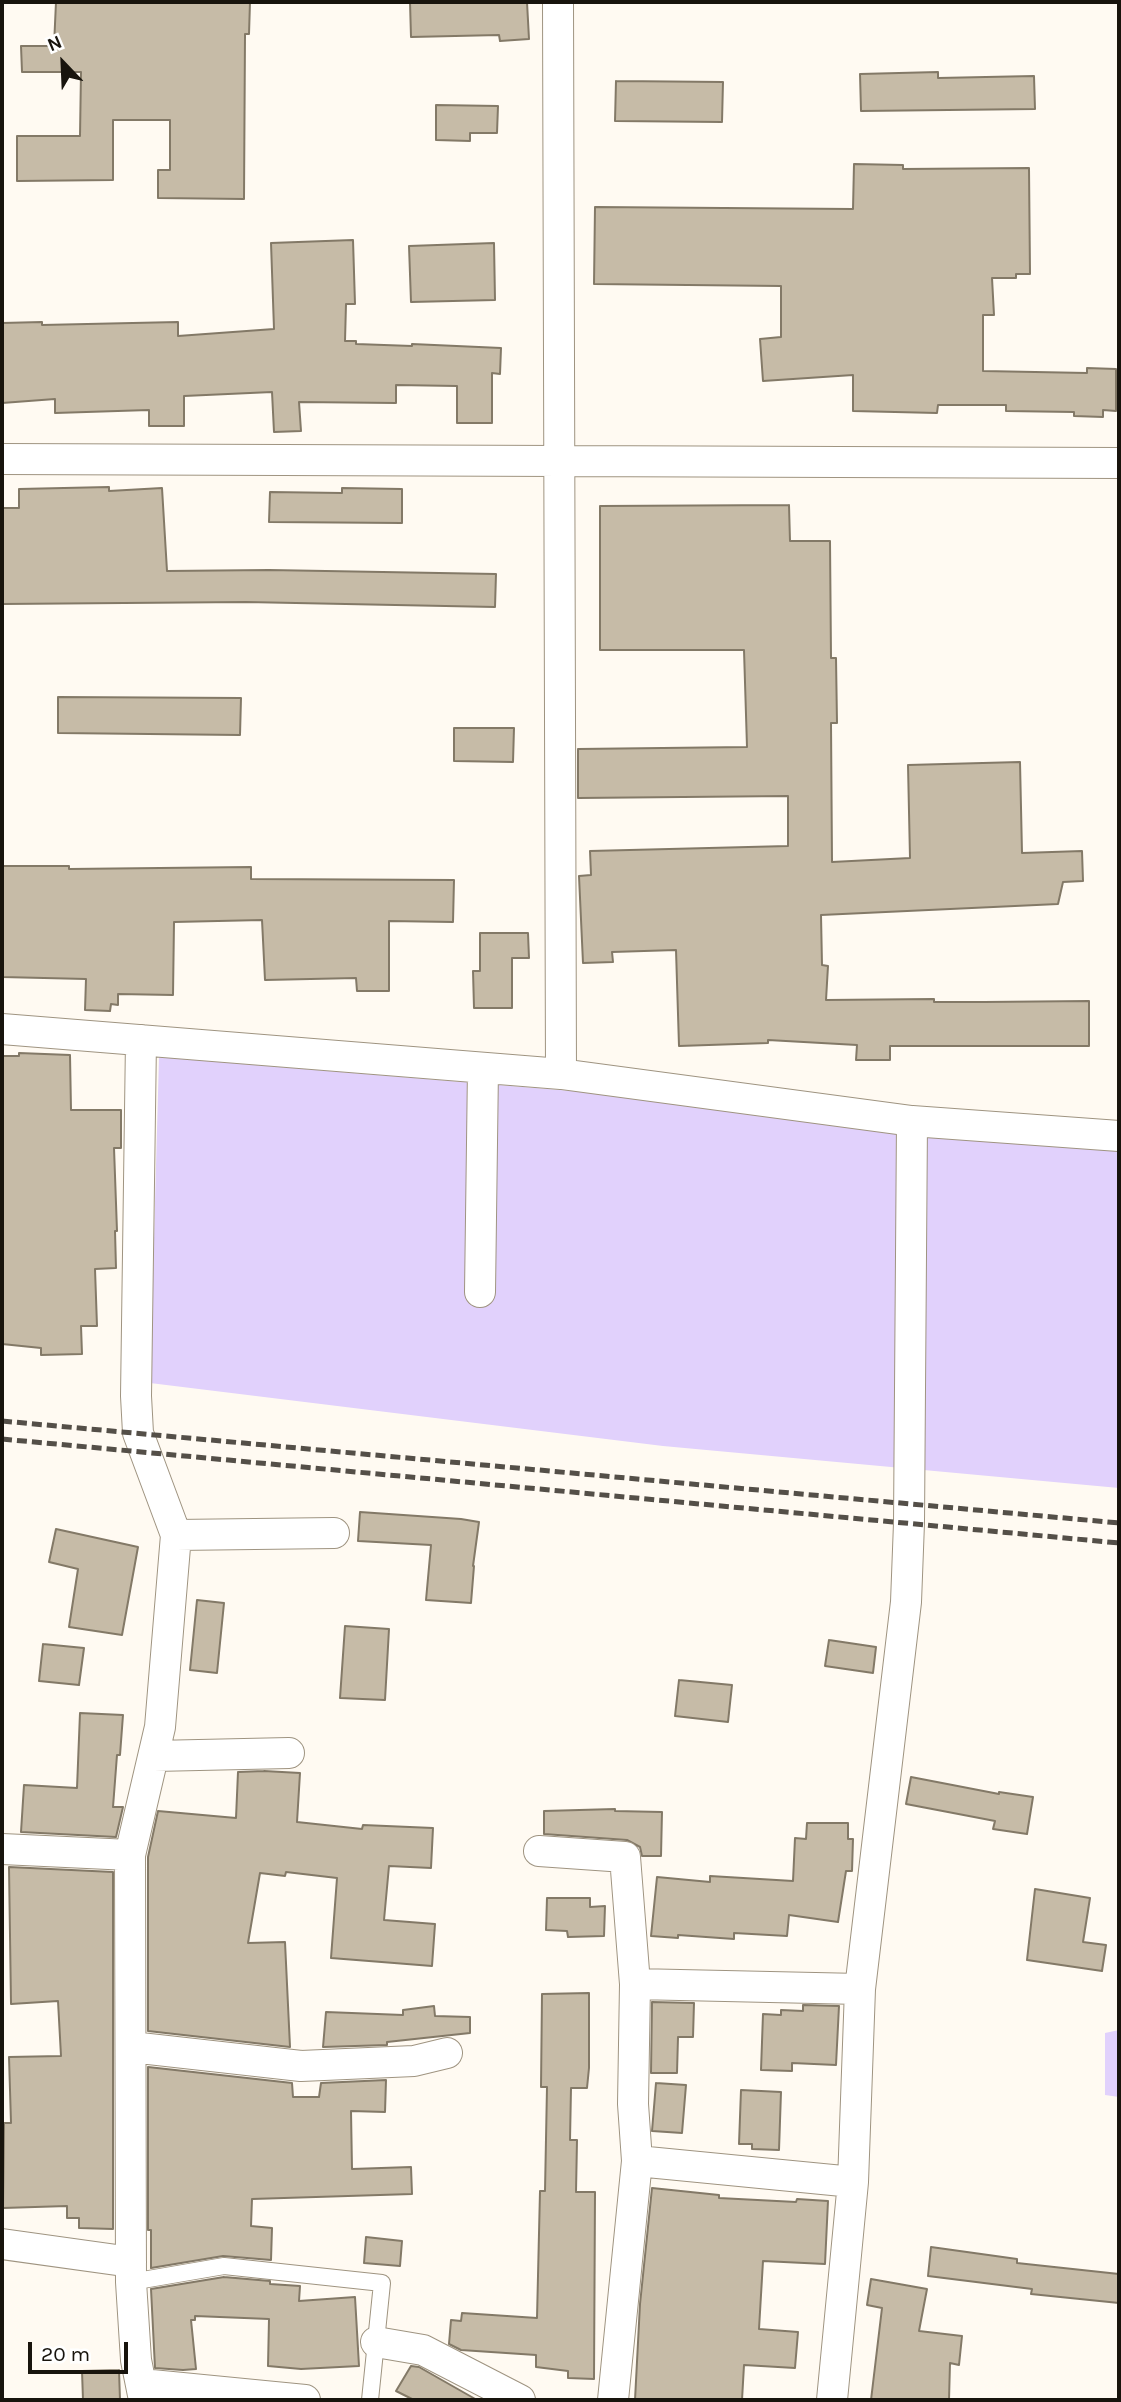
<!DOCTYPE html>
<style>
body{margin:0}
#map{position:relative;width:1121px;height:2402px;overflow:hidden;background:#fffaf2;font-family:Karla,sans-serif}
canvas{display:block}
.frame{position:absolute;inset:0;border:4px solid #18140d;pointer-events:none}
.north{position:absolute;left:28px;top:28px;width:70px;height:70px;-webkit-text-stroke:5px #fff;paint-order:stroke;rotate:337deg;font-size:19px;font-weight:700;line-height:28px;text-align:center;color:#18140d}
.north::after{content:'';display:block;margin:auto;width:24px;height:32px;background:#18140d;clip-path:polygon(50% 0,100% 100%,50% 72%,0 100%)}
.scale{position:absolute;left:28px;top:2342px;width:100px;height:32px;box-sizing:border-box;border:4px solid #18140d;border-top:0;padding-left:9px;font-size:21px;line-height:24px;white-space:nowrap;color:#18140d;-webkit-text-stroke:5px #fff;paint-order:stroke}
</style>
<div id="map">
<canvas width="1121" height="2402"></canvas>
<div class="frame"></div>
<div class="north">N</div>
<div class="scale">20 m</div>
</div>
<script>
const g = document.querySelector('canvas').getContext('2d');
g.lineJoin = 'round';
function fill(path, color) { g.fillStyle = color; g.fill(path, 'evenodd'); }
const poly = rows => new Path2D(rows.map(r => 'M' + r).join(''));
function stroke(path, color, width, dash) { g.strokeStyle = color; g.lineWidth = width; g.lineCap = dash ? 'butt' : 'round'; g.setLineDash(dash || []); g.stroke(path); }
fill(poly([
 [159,1057,1119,1136,1119,1488,663,1446,150,1383],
 [1119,2030,1119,2097,1105,2095,1105,2033]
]), '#e1d1fc');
const building = poly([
 [56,2,250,2,249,34,245,34,244,199,158,198,158,170,170,170,170,120,113,120,113,180,17,181,17,136,80,136,81,72,22,72,21,46,54,46,56,2],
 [410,2,527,2,529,39,500,41,499,35,411,37,410,2],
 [938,72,938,78,1034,76,1035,109,861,111,860,74,938,72],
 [616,81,723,82,722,122,615,121,616,81],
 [436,105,498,106,497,133,470,133,470,141,436,140,436,105],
 [854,164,903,165,903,169,1029,168,1030,274,1016,274,1016,278,992,278,994,315,983,315,983,371,1087,373,1087,368,1116,369,1116,411,1103,410,1103,417,1074,416,1074,412,1006,411,1006,405,938,405,937,413,853,411,853,375,763,381,760,339,781,337,781,286,594,284,595,207,853,209,854,164],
 [353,240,355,304,346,304,345,341,356,341,356,344,412,346,412,344,501,348,500,374,492,373,492,423,457,423,457,386,396,385,396,403,299,402,301,431,274,432,272,392,184,396,184,426,149,426,149,410,55,413,55,399,2,403,2,323,42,322,42,325,178,322,178,336,274,329,271,243,353,240],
 [494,243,495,300,411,302,409,246,494,243],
 [109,487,109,491,162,488,167,571,269,570,496,574,495,607,246,602,2,604,2,508,19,508,19,489,109,487],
 [342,488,402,489,402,523,269,522,270,492,342,493,342,488],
 [789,505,790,541,830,541,831,658,836,658,837,723,831,723,832,862,910,858,908,765,1020,762,1022,853,1082,851,1083,881,1063,882,1058,904,821,915,822,965,828,966,826,1000,934,999,934,1002,984,1002,1089,1001,1089,1046,890,1046,890,1060,856,1060,857,1045,768,1040,768,1043,679,1046,676,950,612,952,613,962,583,963,579,876,591,875,590,851,788,846,788,796,578,798,578,749,747,747,744,650,600,650,600,506,789,505],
 [58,697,241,698,240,735,58,733,58,697],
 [454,728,514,728,513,762,454,761,454,728],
 [2,866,69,866,69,869,251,867,251,879,454,880,453,922,389,921,389,991,357,991,356,978,265,980,262,920,174,922,173,995,118,994,118,1005,111,1004,110,1011,85,1010,86,979,2,977,2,866],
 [480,933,528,933,529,958,512,958,512,1008,474,1008,473,971,480,971,480,933],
 [19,1053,70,1055,71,1110,121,1110,121,1148,114,1148,117,1231,115,1231,116,1268,95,1269,97,1326,81,1326,82,1354,41,1355,41,1348,2,1344,2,1056,19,1056,19,1053],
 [360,1512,461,1519,479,1522,473,1566,474,1566,471,1603,426,1600,431,1545,358,1541,360,1512],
 [56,1529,138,1547,122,1635,69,1627,78,1569,49,1562,56,1529],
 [197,1600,224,1603,217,1673,190,1670,197,1600],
 [345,1626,389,1629,385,1700,340,1698,345,1626],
 [829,1640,876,1647,873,1673,825,1666,829,1640],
 [43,1644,84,1648,79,1685,39,1681,43,1644],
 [679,1680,732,1685,728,1722,675,1716,679,1680],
 [80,1713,123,1715,120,1755,117,1755,113,1807,123,1807,116,1837,21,1832,24,1785,77,1788,80,1713],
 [264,1771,300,1773,297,1822,362,1829,363,1825,433,1828,431,1868,389,1866,384,1920,435,1924,432,1966,331,1958,337,1878,286,1872,285,1876,260,1873,248,1943,285,1942,290,2047,148,2031,148,1857,158,1811,236,1818,238,1772,264,1771],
 [911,1777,999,1794,999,1792,1033,1797,1027,1834,993,1829,995,1821,906,1804,911,1777],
 [615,1809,615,1811,662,1812,661,1856,642,1856,640,1847,627,1840,544,1834,544,1811,615,1809],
 [807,1823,848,1823,848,1839,853,1839,852,1871,846,1871,838,1922,789,1915,787,1936,734,1933,734,1939,678,1935,678,1938,651,1936,657,1877,710,1882,710,1876,793,1881,795,1838,806,1839,807,1823],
 [9,1867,113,1872,113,2229,79,2228,79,2218,67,2218,67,2206,3,2208,4,2123,11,2123,9,2057,61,2056,58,2001,11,2004,9,1867],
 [1035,1889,1090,1898,1083,1942,1106,1945,1102,1971,1027,1960,1035,1889],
 [547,1898,590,1898,590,1907,605,1906,604,1936,568,1937,567,1931,546,1930,547,1898],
 [589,1993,589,2068,587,2088,571,2088,570,2140,577,2140,576,2192,595,2192,594,2379,568,2378,568,2371,536,2367,536,2355,461,2350,449,2344,451,2320,461,2321,462,2313,537,2318,540,2191,545,2191,547,2087,541,2087,542,1994,589,1993],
 [652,2002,694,2003,693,2037,678,2037,677,2073,651,2073,652,2002],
 [803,2005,839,2006,836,2065,792,2063,792,2071,761,2070,763,2014,781,2015,781,2010,803,2011,803,2005],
 [434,2006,435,2016,470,2017,470,2033,387,2042,387,2045,323,2047,326,2012,403,2015,403,2010,434,2006],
 [148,2067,292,2083,293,2097,319,2097,321,2083,386,2080,385,2112,351,2111,352,2169,411,2167,412,2194,252,2199,251,2226,272,2228,271,2260,223,2256,151,2268,151,2230,148,2230,148,2067],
 [656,2083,686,2085,682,2133,652,2131,656,2083],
 [741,2090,781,2092,779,2150,752,2149,752,2144,739,2144,741,2090],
 [652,2188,719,2195,719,2198,796,2202,797,2199,828,2201,825,2264,763,2261,759,2329,798,2332,795,2368,744,2365,742,2400,635,2400,640,2304,652,2188],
 [366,2237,402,2241,400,2266,364,2263,366,2237],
 [931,2247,1017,2259,1017,2263,1119,2274,1119,2303,1031,2294,1032,2289,928,2276,931,2247],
 [224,2277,270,2281,270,2284,300,2286,299,2301,355,2297,359,2366,301,2369,268,2366,269,2319,195,2316,195,2320,191,2320,196,2369,183,2370,155,2368,151,2289,224,2277],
 [871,2279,927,2289,919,2331,962,2336,959,2365,950,2363,949,2400,871,2400,882,2308,867,2305,871,2279],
 [411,2366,419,2367,477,2400,414,2400,396,2391,411,2366],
 [119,2370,120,2400,83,2400,82,2371,119,2370]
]);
fill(building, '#c6bba7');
stroke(building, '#837967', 2);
const lane = poly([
 [131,2282,224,2266,382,2283,370,2400]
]);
const street = poly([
 [558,2,561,1074],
 [2,459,1119,463],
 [2,1029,561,1074,912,1121,1119,1136],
 [141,1040,136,1396,138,1433,176,1535,160,1727,130,1855,131,2282,136,2360,144,2400],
 [480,1292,483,1068],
 [176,1535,334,1533],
 [154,1756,289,1753],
 [2,1849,130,1855],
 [539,1851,625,1857,635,1984,633,2104,637,2161,613,2400],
 [635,1984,860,1989],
 [131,2047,301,2066,414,2061,447,2053],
 [637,2161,853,2182],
 [2,2244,131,2262],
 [376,2342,423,2350,520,2400],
 [141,2384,305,2400],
 [832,2400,853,2182,860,1989,906,1602,909,1523,912,1121]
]);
stroke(lane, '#9f9481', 18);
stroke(street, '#9f9481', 32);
stroke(lane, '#fff', 16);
stroke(street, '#fff', 30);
stroke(poly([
 [2,1421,1119,1523],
 [2,1439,1119,1543]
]), '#544f48', 5, [10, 5]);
</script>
